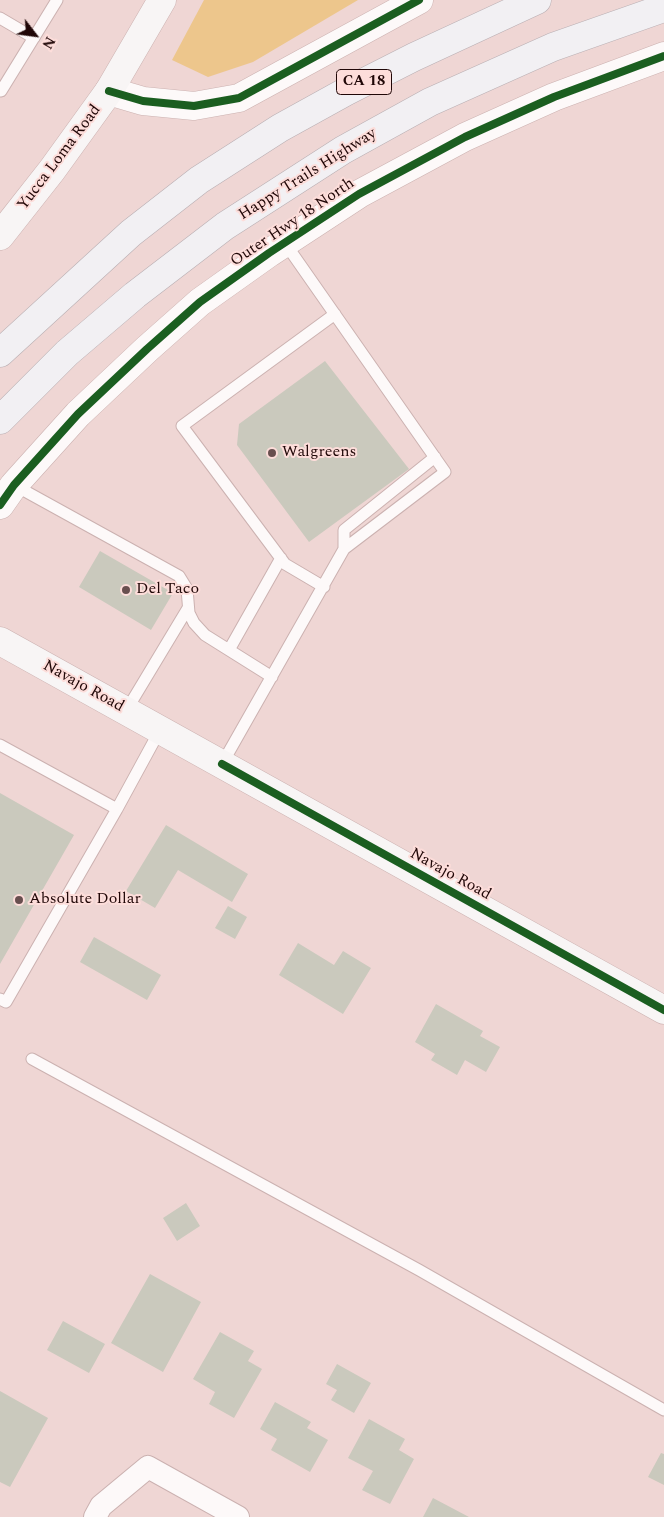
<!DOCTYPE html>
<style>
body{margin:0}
#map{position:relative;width:664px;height:1517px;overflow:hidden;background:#efd6d4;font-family:Spectral,serif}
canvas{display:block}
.north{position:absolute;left:10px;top:10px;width:50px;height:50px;-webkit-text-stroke:4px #fdddda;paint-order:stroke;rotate:120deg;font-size:14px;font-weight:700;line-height:20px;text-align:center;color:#200707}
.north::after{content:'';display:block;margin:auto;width:18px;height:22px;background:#200707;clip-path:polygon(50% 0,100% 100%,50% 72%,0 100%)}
</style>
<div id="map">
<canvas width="664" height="1517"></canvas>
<div class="north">N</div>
</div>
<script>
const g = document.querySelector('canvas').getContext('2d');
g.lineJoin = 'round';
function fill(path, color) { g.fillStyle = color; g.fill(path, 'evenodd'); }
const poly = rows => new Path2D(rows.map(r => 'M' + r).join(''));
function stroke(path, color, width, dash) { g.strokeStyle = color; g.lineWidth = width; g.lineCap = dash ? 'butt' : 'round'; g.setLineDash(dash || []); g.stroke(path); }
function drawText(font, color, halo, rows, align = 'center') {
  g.font = font + ' Spectral,serif'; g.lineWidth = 4; g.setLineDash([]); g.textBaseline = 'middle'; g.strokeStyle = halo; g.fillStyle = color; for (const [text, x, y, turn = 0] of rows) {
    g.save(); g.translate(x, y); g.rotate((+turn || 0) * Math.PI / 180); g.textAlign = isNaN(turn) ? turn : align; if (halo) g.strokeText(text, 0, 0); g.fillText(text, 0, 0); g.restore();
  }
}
fill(poly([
 [204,0,358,0,253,62,208,77,172,60]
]), '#edc68c');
fill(poly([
 [325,361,409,469,309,542,237,445,239,424],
 [100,551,173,593,151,630,79,587],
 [0,793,74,835,0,964],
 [166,825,248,874,232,902,178,870,155,908,126,891],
 [228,906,247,917,235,939,215,928],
 [94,937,161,975,147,1000,80,962],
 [298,943,334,965,343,951,371,968,343,1014,279,975],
 [436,1004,483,1031,480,1036,500,1047,486,1072,465,1060,457,1075,431,1060,435,1054,415,1042],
 [186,1203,200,1226,177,1241,163,1218],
 [150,1274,201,1302,163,1372,111,1343],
 [63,1321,105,1344,89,1373,47,1350],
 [220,1332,254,1351,248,1361,262,1369,234,1418,209,1404,215,1392,193,1379],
 [337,1364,371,1383,354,1413,331,1400,337,1390,326,1384],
 [0,1391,48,1418,10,1487,0,1482],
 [275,1402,311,1422,307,1428,328,1440,310,1472,271,1450,277,1439,260,1429],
 [369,1419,405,1439,399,1450,414,1459,390,1504,362,1490,373,1471,348,1458],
 [661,1453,664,1454,664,1485,648,1477],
 [433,1498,469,1517,423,1517]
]), '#cac9bd');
const service = poly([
 [0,18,34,38],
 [1,91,57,0],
 [14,485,179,576,187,589,189,613,194,623,205,635,272,677],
 [344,549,344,530,435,457],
 [324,587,285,564,182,426,335,314],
 [229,650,281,558],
 [126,711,188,608],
 [0,745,117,809],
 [222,764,344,549,445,472,285,243],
 [0,999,6,1002,117,809,160,730],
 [32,1059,419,1270,664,1410]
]);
const minor = poly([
 [95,1517,101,1506,148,1467,238,1517]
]);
const tertiary = poly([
 [109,91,143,101,194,106,239,98,419,0],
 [0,505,14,485,78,414,147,349,200,302,269,253,359,194,465,137,554,97,664,56]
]);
const secondary = poly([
 [0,236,52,170,109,91,162,0],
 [0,641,664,1010]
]);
const primary = poly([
 [0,353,131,233,199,180,280,128,347,91,414,57,537,0],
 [0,420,67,353,135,295,225,226,343,150,430,102,553,47,664,8]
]);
stroke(service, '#cbb1b0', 13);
stroke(minor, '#cbb1b0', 24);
stroke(tertiary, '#cbb1b0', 29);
stroke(secondary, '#cbb1b0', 29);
stroke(primary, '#b8aeb2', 29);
stroke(service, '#fdf9f9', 11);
stroke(minor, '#fdf9f9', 22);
stroke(tertiary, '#fdf9f9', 28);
stroke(secondary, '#f8f5f5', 28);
stroke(primary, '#f2f0f3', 28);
stroke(poly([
 [109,91,143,101,194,106,239,98,419,0],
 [0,505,14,485,78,414,147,349,200,302,269,253,359,194,465,137,554,97,664,56],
 [222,764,664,1010]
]), '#1b5e20', 8);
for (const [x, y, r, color] of [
 [272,453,5,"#684f4f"],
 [126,590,5,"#684f4f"],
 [19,900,5,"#684f4f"]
]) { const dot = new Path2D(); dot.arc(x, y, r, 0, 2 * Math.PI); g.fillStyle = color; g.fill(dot); stroke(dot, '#fdddda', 2); }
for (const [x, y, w] of [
 [364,82,55]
]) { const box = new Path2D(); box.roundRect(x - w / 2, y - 12.5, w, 25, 4); g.fillStyle = '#fdddda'; g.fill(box); stroke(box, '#200707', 1); }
drawText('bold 15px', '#200707', null, [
 ["CA 18",364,82]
]);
drawText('16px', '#200707', '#fdddda', [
 ["Yucca Loma Road",60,158,-53],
 ["Happy Trails Highway",308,175,-32],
 ["Outer Hwy 18 North",293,223,-34],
 ["Navajo Road",83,687,29],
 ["Navajo Road",450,875,29]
]);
drawText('16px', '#200707', '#fdddda', [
 ["Walgreens",282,453],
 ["Del Taco",136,590],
 ["Absolute Dollar",29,900]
], 'left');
</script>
